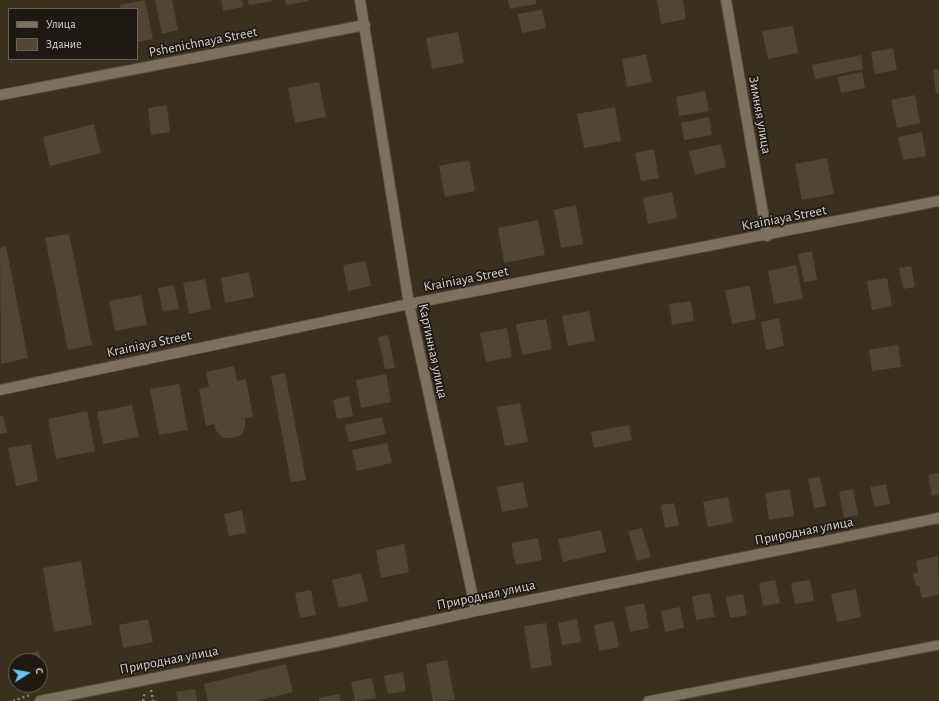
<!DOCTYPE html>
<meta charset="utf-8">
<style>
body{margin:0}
#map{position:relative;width:939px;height:701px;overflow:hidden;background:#3a301e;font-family:"Alegreya Sans",sans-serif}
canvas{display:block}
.legend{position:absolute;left:8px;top:8px;width:130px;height:52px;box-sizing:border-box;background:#1e1911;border:1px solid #686259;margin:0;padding:5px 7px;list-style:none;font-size:12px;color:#d6d0c5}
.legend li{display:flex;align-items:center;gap:8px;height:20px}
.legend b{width:20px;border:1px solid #686259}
.north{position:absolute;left:8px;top:653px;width:40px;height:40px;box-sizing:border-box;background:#1e1911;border:1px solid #686259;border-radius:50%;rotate:79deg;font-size:11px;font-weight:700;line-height:16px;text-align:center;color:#d6d0c5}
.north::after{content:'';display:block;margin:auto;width:14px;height:18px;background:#6ac3f1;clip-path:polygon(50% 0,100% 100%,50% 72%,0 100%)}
</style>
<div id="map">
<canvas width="939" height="701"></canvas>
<ul class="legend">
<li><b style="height:5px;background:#7c715c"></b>Улица</li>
<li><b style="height:11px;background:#514633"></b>Здание</li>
</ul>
<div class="north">С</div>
</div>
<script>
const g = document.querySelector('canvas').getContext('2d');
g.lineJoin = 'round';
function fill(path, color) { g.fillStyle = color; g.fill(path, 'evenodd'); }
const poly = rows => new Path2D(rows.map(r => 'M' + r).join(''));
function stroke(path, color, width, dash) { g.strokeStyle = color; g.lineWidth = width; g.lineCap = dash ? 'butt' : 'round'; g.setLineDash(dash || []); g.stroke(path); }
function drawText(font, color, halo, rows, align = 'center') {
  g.font = font + ' "Alegreya Sans",sans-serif'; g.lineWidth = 3.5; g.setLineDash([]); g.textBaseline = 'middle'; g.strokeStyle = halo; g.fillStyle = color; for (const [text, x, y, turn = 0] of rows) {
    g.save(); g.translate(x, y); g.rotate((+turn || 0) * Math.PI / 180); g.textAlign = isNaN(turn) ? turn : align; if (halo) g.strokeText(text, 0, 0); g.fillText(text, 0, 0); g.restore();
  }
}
fill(poly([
 [145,0,153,39,137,42,137,9,121,9,120,5],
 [155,0,172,0,178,30,162,34],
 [221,0,242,0,243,7,223,11],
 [248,0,273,0,273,1,249,5],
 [285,0,308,0,309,1,286,5],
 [508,0,536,0,536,4,510,9],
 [657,0,683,0,686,19,661,24],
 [542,10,546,28,522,33,518,14],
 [793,26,798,53,768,59,762,31],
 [458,32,464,63,432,69,426,38],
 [893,48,897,70,875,74,871,52],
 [646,54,652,82,627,87,622,59],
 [861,55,863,69,815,79,812,65],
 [939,69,939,93,936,94,933,70],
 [862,72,865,88,841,93,838,77],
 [319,82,326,117,295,123,288,88],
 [705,91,709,111,679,116,676,97],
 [915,95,920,123,897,128,891,100],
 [167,105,170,132,151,135,148,108],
 [615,107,621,141,584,148,577,114],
 [709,117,712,135,684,140,681,123],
 [94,124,101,153,50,166,43,137],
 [922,132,926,156,903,160,898,137],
 [721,144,726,167,695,175,689,151],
 [654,149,659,178,641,181,635,153],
 [827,158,834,194,802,200,795,164],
 [469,160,475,191,445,197,439,166],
 [672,192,677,218,648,224,643,198],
 [576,205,583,244,561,248,554,210],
 [538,220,545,255,504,263,498,228],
 [69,234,92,345,68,350,45,238],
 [6,246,28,358,1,364,0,248],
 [812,251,817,280,804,282,798,254],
 [366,261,371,286,348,291,343,265],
 [796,265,803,299,774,304,768,271],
 [911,266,915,287,903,289,899,268],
 [249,272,254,297,225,303,221,278],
 [887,278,892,306,872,310,867,281],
 [205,279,211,309,189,314,183,283],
 [174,285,179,309,163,312,158,288],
 [750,286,756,319,732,324,725,290],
 [141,295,147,325,115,331,109,301],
 [691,301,694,321,672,325,669,304],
 [589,311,595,341,568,346,562,316],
 [779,318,784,346,766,350,761,322],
 [546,319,552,349,522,355,516,324],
 [507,328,512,357,486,362,480,333],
 [388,335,395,368,385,369,378,337],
 [898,345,901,367,872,371,869,350],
 [234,366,237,381,246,379,253,417,245,418,245,427,241,435,232,438,223,438,217,432,214,424,206,426,199,389,209,387,206,372],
 [285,373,306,480,291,482,271,376],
 [386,374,391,402,361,408,356,380],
 [179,384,188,430,159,435,150,389],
 [349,396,353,416,337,419,333,400],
 [520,403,528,442,505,446,497,407],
 [132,405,139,437,103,444,97,412],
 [87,411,95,451,56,459,48,419],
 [0,416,3,416,7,433,0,434],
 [382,417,386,434,349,442,345,425],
 [629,425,632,440,594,448,591,432],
 [387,443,392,463,357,471,352,450],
 [31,444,38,481,16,486,8,448],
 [939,473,939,494,932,496,928,475],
 [820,477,826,506,814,508,808,479],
 [523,482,528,507,502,512,497,487],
 [886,484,890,504,874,507,870,487],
 [790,489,794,516,769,520,765,493],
 [853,489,858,515,844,518,839,492],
 [728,497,733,522,708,527,703,502],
 [674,503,679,525,665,528,661,505],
 [242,510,246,533,229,536,224,514],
 [642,528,651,557,637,561,628,531],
 [601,530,606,552,563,562,558,539],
 [538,538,542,560,516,565,511,543],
 [404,544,409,572,381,578,376,550],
 [938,556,939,595,922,598,919,585,916,586,913,574,918,573,916,561],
 [81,561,92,625,54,632,43,568],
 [361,573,368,601,339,608,332,580],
 [775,580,780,603,763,606,759,583],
 [810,580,814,601,795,604,791,583],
 [856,589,861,617,837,622,831,594],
 [311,590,316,615,300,618,295,593],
 [710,593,715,617,696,620,692,596],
 [743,594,747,615,730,618,726,597],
 [644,603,649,628,630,632,625,607],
 [680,607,684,628,665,632,661,611],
 [148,619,153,642,123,648,119,625],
 [577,619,581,642,562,645,558,623],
 [614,621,619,647,599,651,594,625],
 [546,623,552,665,531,669,524,626],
 [39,651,44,678,40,679,40,661,28,661,26,654],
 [447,660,455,700,433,701,426,664],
 [286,664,293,692,256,701,208,701,204,684],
 [403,672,406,691,388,694,384,676],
 [372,678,376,698,355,701,351,682],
 [195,689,197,701,178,701,176,692],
 [339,694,341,701,319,701,319,698]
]), '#514633');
const lane = poly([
 [648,701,939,645]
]);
const street = poly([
 [360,0,409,304,476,611],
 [726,0,767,236],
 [0,95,365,25],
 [0,390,409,304,939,201],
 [40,701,335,642,476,611,939,518]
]);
stroke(lane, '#544c3c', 11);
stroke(street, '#544c3c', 12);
stroke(poly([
 [151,690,153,701],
 [13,701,30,695],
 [143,701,145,692]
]), '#8b8375', 2.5, [2, 3]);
stroke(lane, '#7c715c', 9);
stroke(street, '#7c715c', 10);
drawText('14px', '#d6d0c5', '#1e1911', [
 ["Pshenichnaya Street",203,42,-11],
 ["Зимняя улица",760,115,80],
 ["Krainiaya Street",784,218,-11],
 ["Krainiaya Street",466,279,-11],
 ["Krainiaya Street",149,344,-12],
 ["Картинная улица",433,351,78],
 ["Природная улица",804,531,-11],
 ["Природная улица",486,595,-12],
 ["Природная улица",169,660,-11]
]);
</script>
